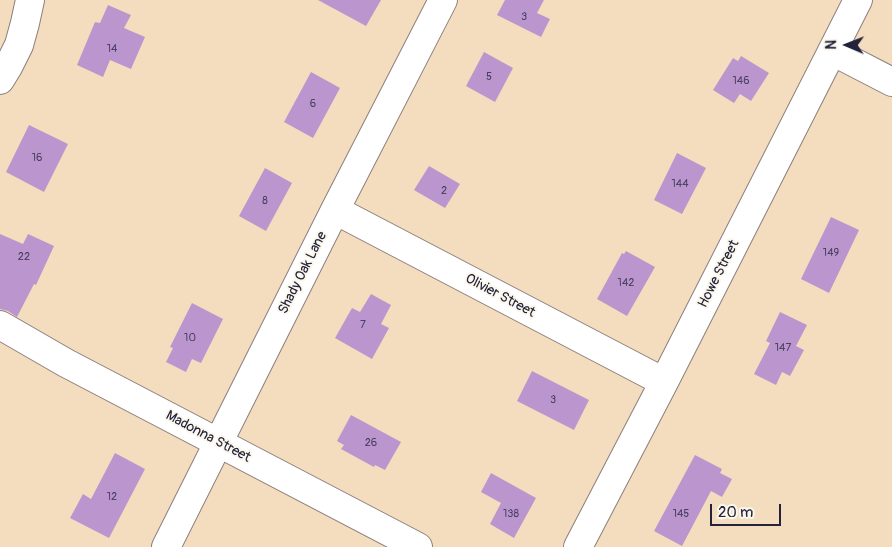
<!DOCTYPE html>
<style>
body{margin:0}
#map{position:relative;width:892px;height:547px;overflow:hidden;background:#f4dcbe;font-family:Pangolin,sans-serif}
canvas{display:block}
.north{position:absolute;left:822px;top:20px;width:50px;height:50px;-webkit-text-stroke:4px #fbf7ec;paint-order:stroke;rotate:271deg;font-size:14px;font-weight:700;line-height:20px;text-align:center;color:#22223b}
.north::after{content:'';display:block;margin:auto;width:18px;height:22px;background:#22223b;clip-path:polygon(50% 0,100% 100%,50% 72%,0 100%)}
.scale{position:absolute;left:710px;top:504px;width:71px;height:22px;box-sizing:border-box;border:2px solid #22223b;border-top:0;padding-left:6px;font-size:15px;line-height:18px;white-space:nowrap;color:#22223b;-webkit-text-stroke:4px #fbf7ec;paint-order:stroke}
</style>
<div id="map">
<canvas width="892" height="547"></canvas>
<div class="north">N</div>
<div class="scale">20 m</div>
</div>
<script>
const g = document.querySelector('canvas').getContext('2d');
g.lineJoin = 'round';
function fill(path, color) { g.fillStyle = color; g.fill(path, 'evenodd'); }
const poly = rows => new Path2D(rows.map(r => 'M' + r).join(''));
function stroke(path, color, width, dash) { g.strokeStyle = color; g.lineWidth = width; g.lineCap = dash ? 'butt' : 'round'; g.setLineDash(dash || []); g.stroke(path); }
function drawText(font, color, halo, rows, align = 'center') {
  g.font = font + ' Pangolin,sans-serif'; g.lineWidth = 4; g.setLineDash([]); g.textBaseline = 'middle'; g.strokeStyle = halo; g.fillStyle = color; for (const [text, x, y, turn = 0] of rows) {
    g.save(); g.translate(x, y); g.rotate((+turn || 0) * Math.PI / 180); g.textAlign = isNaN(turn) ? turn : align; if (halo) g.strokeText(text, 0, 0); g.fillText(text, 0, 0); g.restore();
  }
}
fill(poly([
 [318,0,381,0,366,26],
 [505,0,544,0,537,13,550,19,541,37,497,15],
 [108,5,131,15,124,28,145,37,131,69,110,60,103,77,77,65,95,22,100,23],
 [484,52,513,68,495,102,466,86],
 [741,56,769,73,751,101,740,94,734,103,713,90,733,58,738,61],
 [311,72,340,88,313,138,284,122],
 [29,125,68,144,44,192,6,172],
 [677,153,706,168,682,214,654,200],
 [429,166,460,184,445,208,414,190],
 [265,168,292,183,266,231,239,216],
 [831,217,859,230,829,293,801,279],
 [0,234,23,244,28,234,54,246,36,285,34,284,17,317,8,311,0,309],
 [626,251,655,267,627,316,597,299,622,253,624,254],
 [371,294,391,305,381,324,389,328,372,359,335,338,352,308,360,312],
 [192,303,223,319,201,363,192,359,186,372,166,362,173,348,170,347],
 [780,312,807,325,796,346,804,350,790,376,782,372,776,385,754,374,770,343,766,341],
 [532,371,589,400,574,430,517,401],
 [351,415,401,442,385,470,375,465,374,467,341,449,344,445,337,441],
 [115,453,145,469,109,538,70,518,83,494,91,499],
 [695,455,722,469,720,473,732,479,722,497,711,491,682,546,654,531],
 [491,473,536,498,514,538,490,524,501,503,481,492]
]), '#bb96ce');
const minor = poly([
 [832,51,892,82],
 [0,80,8,67,19,45,25,23,30,0],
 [335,210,664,382],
 [0,325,66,363,418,547],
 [166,547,335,210,443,0],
 [578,547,664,382,858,0]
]);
stroke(minor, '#8b7f7c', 30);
stroke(minor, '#fff', 28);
drawText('11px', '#483f60', null, [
 ["3",524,17],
 ["14",112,49],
 ["5",489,77],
 ["146",741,81],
 ["6",313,104],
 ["16",37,158],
 ["144",680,184],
 ["2",444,191],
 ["8",265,201],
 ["149",831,253],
 ["22",24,257],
 ["142",626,283],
 ["7",363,325],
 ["10",190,338],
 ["147",783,348],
 ["3",553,400],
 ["26",371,443],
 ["12",112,497],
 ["138",511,514],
 ["145",681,514]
]);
drawText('14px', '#22223b', '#fbf7ec', [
 ["Shady Oak Lane",303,273,-63],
 ["Howe Street",719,274,-63],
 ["Olivier Street",500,296,28],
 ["Madonna Street",208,437,28]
]);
</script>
